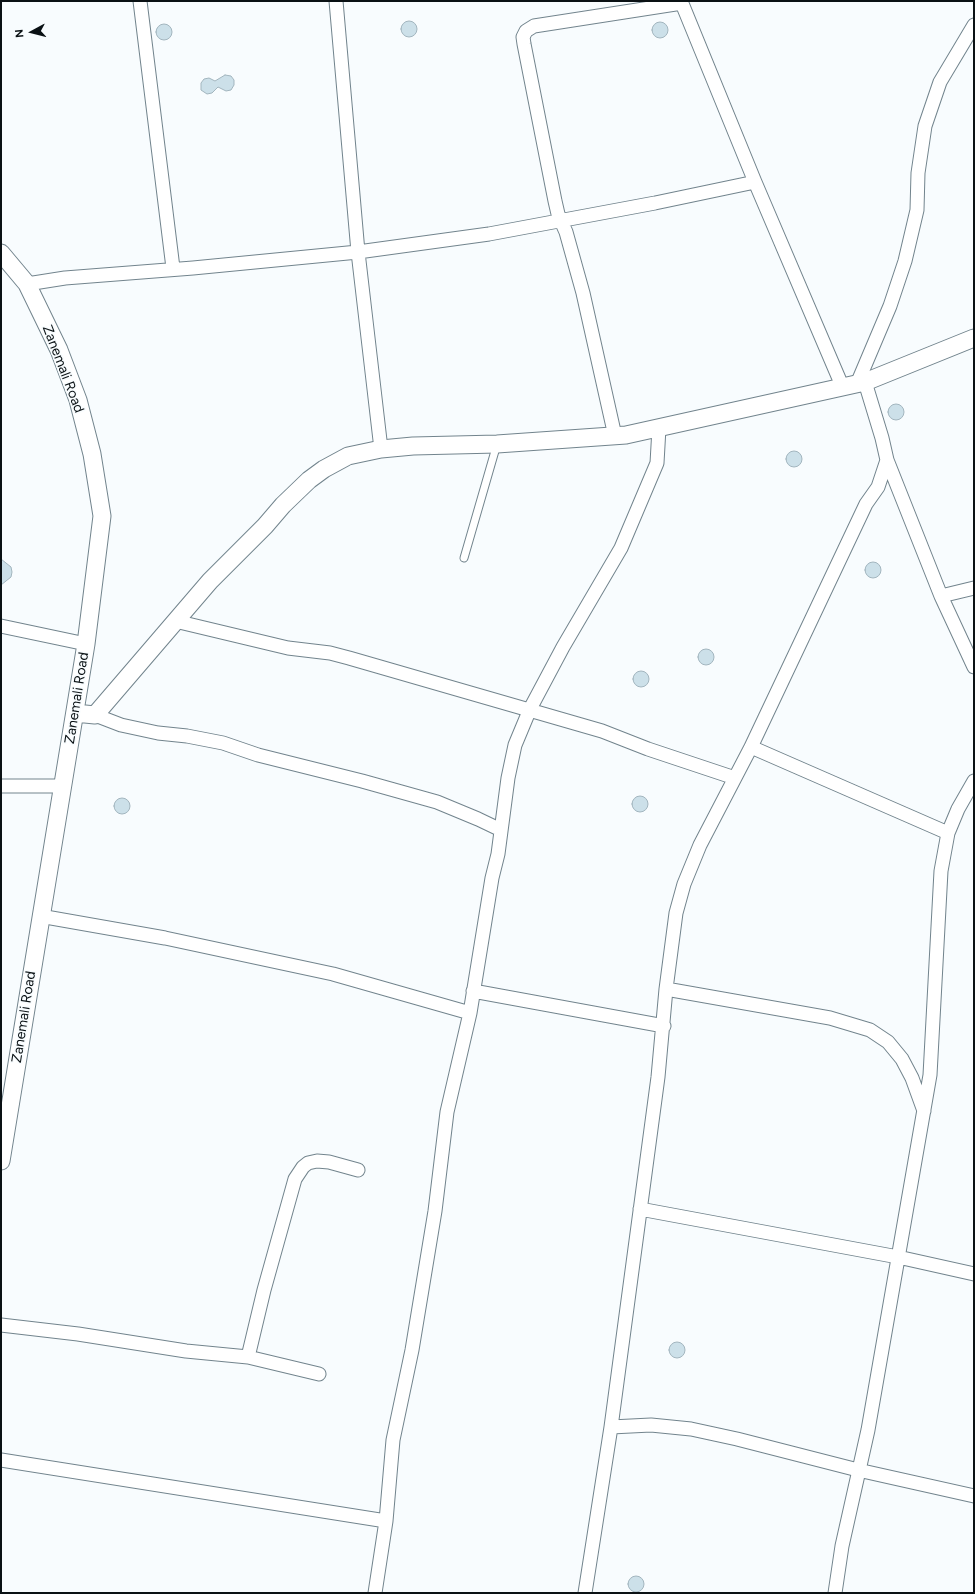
<!DOCTYPE html>
<style>
body{margin:0}
#map{position:relative;width:975px;height:1594px;overflow:hidden;background:#f8fcfe;font-family:Figtree,sans-serif}
canvas{display:block}
.frame{position:absolute;inset:0;border:2px solid #0a1114;pointer-events:none}
.north{position:absolute;left:12px;top:12px;width:40px;height:40px;-webkit-text-stroke:3px #f8fcfe;paint-order:stroke;rotate:263deg;font-size:11px;font-weight:700;line-height:16px;text-align:center;color:#0a1114}
.north::after{content:'';display:block;margin:auto;width:14px;height:18px;background:#0a1114;clip-path:polygon(50% 0,100% 100%,50% 72%,0 100%)}
</style>
<div id="map">
<canvas width="975" height="1594"></canvas>
<div class="frame"></div>
<div class="north">N</div>
</div>
<script>
const g = document.querySelector('canvas').getContext('2d');
g.lineJoin = 'round';
function fill(path, color) { g.fillStyle = color; g.fill(path, 'evenodd'); }
const poly = rows => new Path2D(rows.map(r => 'M' + r).join(''));
function stroke(path, color, width, dash) { g.strokeStyle = color; g.lineWidth = width; g.lineCap = dash ? 'butt' : 'round'; g.setLineDash(dash || []); g.stroke(path); }
function drawText(font, color, halo, rows, align = 'center') {
  g.font = font + ' Figtree,sans-serif'; g.lineWidth = 3; g.setLineDash([]); g.textBaseline = 'middle'; g.strokeStyle = halo; g.fillStyle = color; for (const [text, x, y, turn = 0] of rows) {
    g.save(); g.translate(x, y); g.rotate((+turn || 0) * Math.PI / 180); g.textAlign = isNaN(turn) ? turn : align; if (halo) g.strokeText(text, 0, 0); g.fillText(text, 0, 0); g.restore();
  }
}
const building = poly([
 '401 29a8 8 0 1 1 16 0a8 8 0 1 1-16 0Z',
 '652 30a8 8 0 1 1 16 0a8 8 0 1 1-16 0Z',
 '156 32a8 8 0 1 1 16 0a8 8 0 1 1-16 0Z',
 [225,75,231,76,234,80,234,85,231,90,226,91,218,87,212,93,207,94,201,90,201,83,204,79,209,78,215,81,225,75],
 '888 412a8 8 0 1 1 16 0a8 8 0 1 1-16 0Z',
 '786 459a8 8 0 1 1 16 0a8 8 0 1 1-16 0Z',
 [1,559,11,567,12,572,11,577,1,585,1,559],
 '865 570a8 8 0 1 1 16 0a8 8 0 1 1-16 0Z',
 '698 657a8 8 0 1 1 16 0a8 8 0 1 1-16 0Z',
 '633 679a8 8 0 1 1 16 0a8 8 0 1 1-16 0Z',
 '632 804a8 8 0 1 1 16 0a8 8 0 1 1-16 0Z',
 '114 806a8 8 0 1 1 16 0a8 8 0 1 1-16 0Z',
 '669 1350a8 8 0 1 1 16 0a8 8 0 1 1-16 0Z',
 '628 1584a8 8 0 1 1 16 0a8 8 0 1 1-16 0Z'
]);
fill(building, '#cce0e9');
stroke(building, '#a2b5be', 1);
const service = poly([
 [464,558,497,444]
]);
const minor = poly([
 [140,1,173,268],
 [336,1,358,252,381,449],
 [681,1,755,182,843,388],
 [27,284,65,278,193,268,358,252,489,234,655,203,755,182],
 [857,384,890,306,905,261,917,210,918,173,925,126,940,82,974,25],
 [615,436,583,293,566,232,558,214,555,201,524,44,523,37,526,31,534,26,682,3],
 [887,460,941,596,974,667],
 [941,596,974,588],
 [175,621,288,648,330,653,349,658,602,731,648,749,735,778],
 [1,626,86,644],
 [95,715,121,725,158,733,187,736,223,743,258,755,362,781,437,802,478,819,501,830],
 [751,747,948,833],
 [1,786,63,786],
 [40,916,165,938,333,974,470,1013],
 [666,989,830,1018,870,1030,888,1042,902,1059,912,1078,924,1111],
 [473,991,664,1026],
 [640,1209,898,1257,974,1274],
 [1,1325,78,1334,186,1351,248,1357,319,1374],
 [248,1357,264,1290,295,1179,303,1167,308,1163,317,1161,329,1162,358,1170],
 [611,1427,651,1425,691,1429,737,1439,858,1470,974,1496],
 [1,1460,386,1521],
 [375,1593,386,1521,393,1440,412,1350,435,1211,447,1112,470,1013,492,878,498,854,508,778,515,745,530,709,563,647,621,548,657,463,659,428],
 [585,1593,611,1427,658,1077,666,989,676,913,684,884,700,845,751,747,866,504,878,487,887,460,882,438,865,382],
 [835,1593,842,1546,868,1430,930,1075,941,871,948,833,958,809,974,781]
]);
const tertiary = poly([
 [1,253,27,284,59,350,78,400,92,454,102,516,86,644,1,1161],
 [75,713,95,715,210,581,265,526,283,505,309,480,324,469,348,456,381,449,413,446,497,444,626,435,865,382,974,338]
]);
stroke(service, '#72848d', 9);
stroke(minor, '#72848d', 15);
stroke(tertiary, '#72848d', 19);
stroke(service, '#fff', 7);
stroke(minor, '#fff', 13);
stroke(tertiary, '#fff', 17);
drawText('14px', '#0a1114', '#f8fcfe', [
 ["Zanemali Road",63,369,69],
 ["Zanemali Road",77,698,-81],
 ["Zanemali Road",24,1017,-81]
]);
</script>
